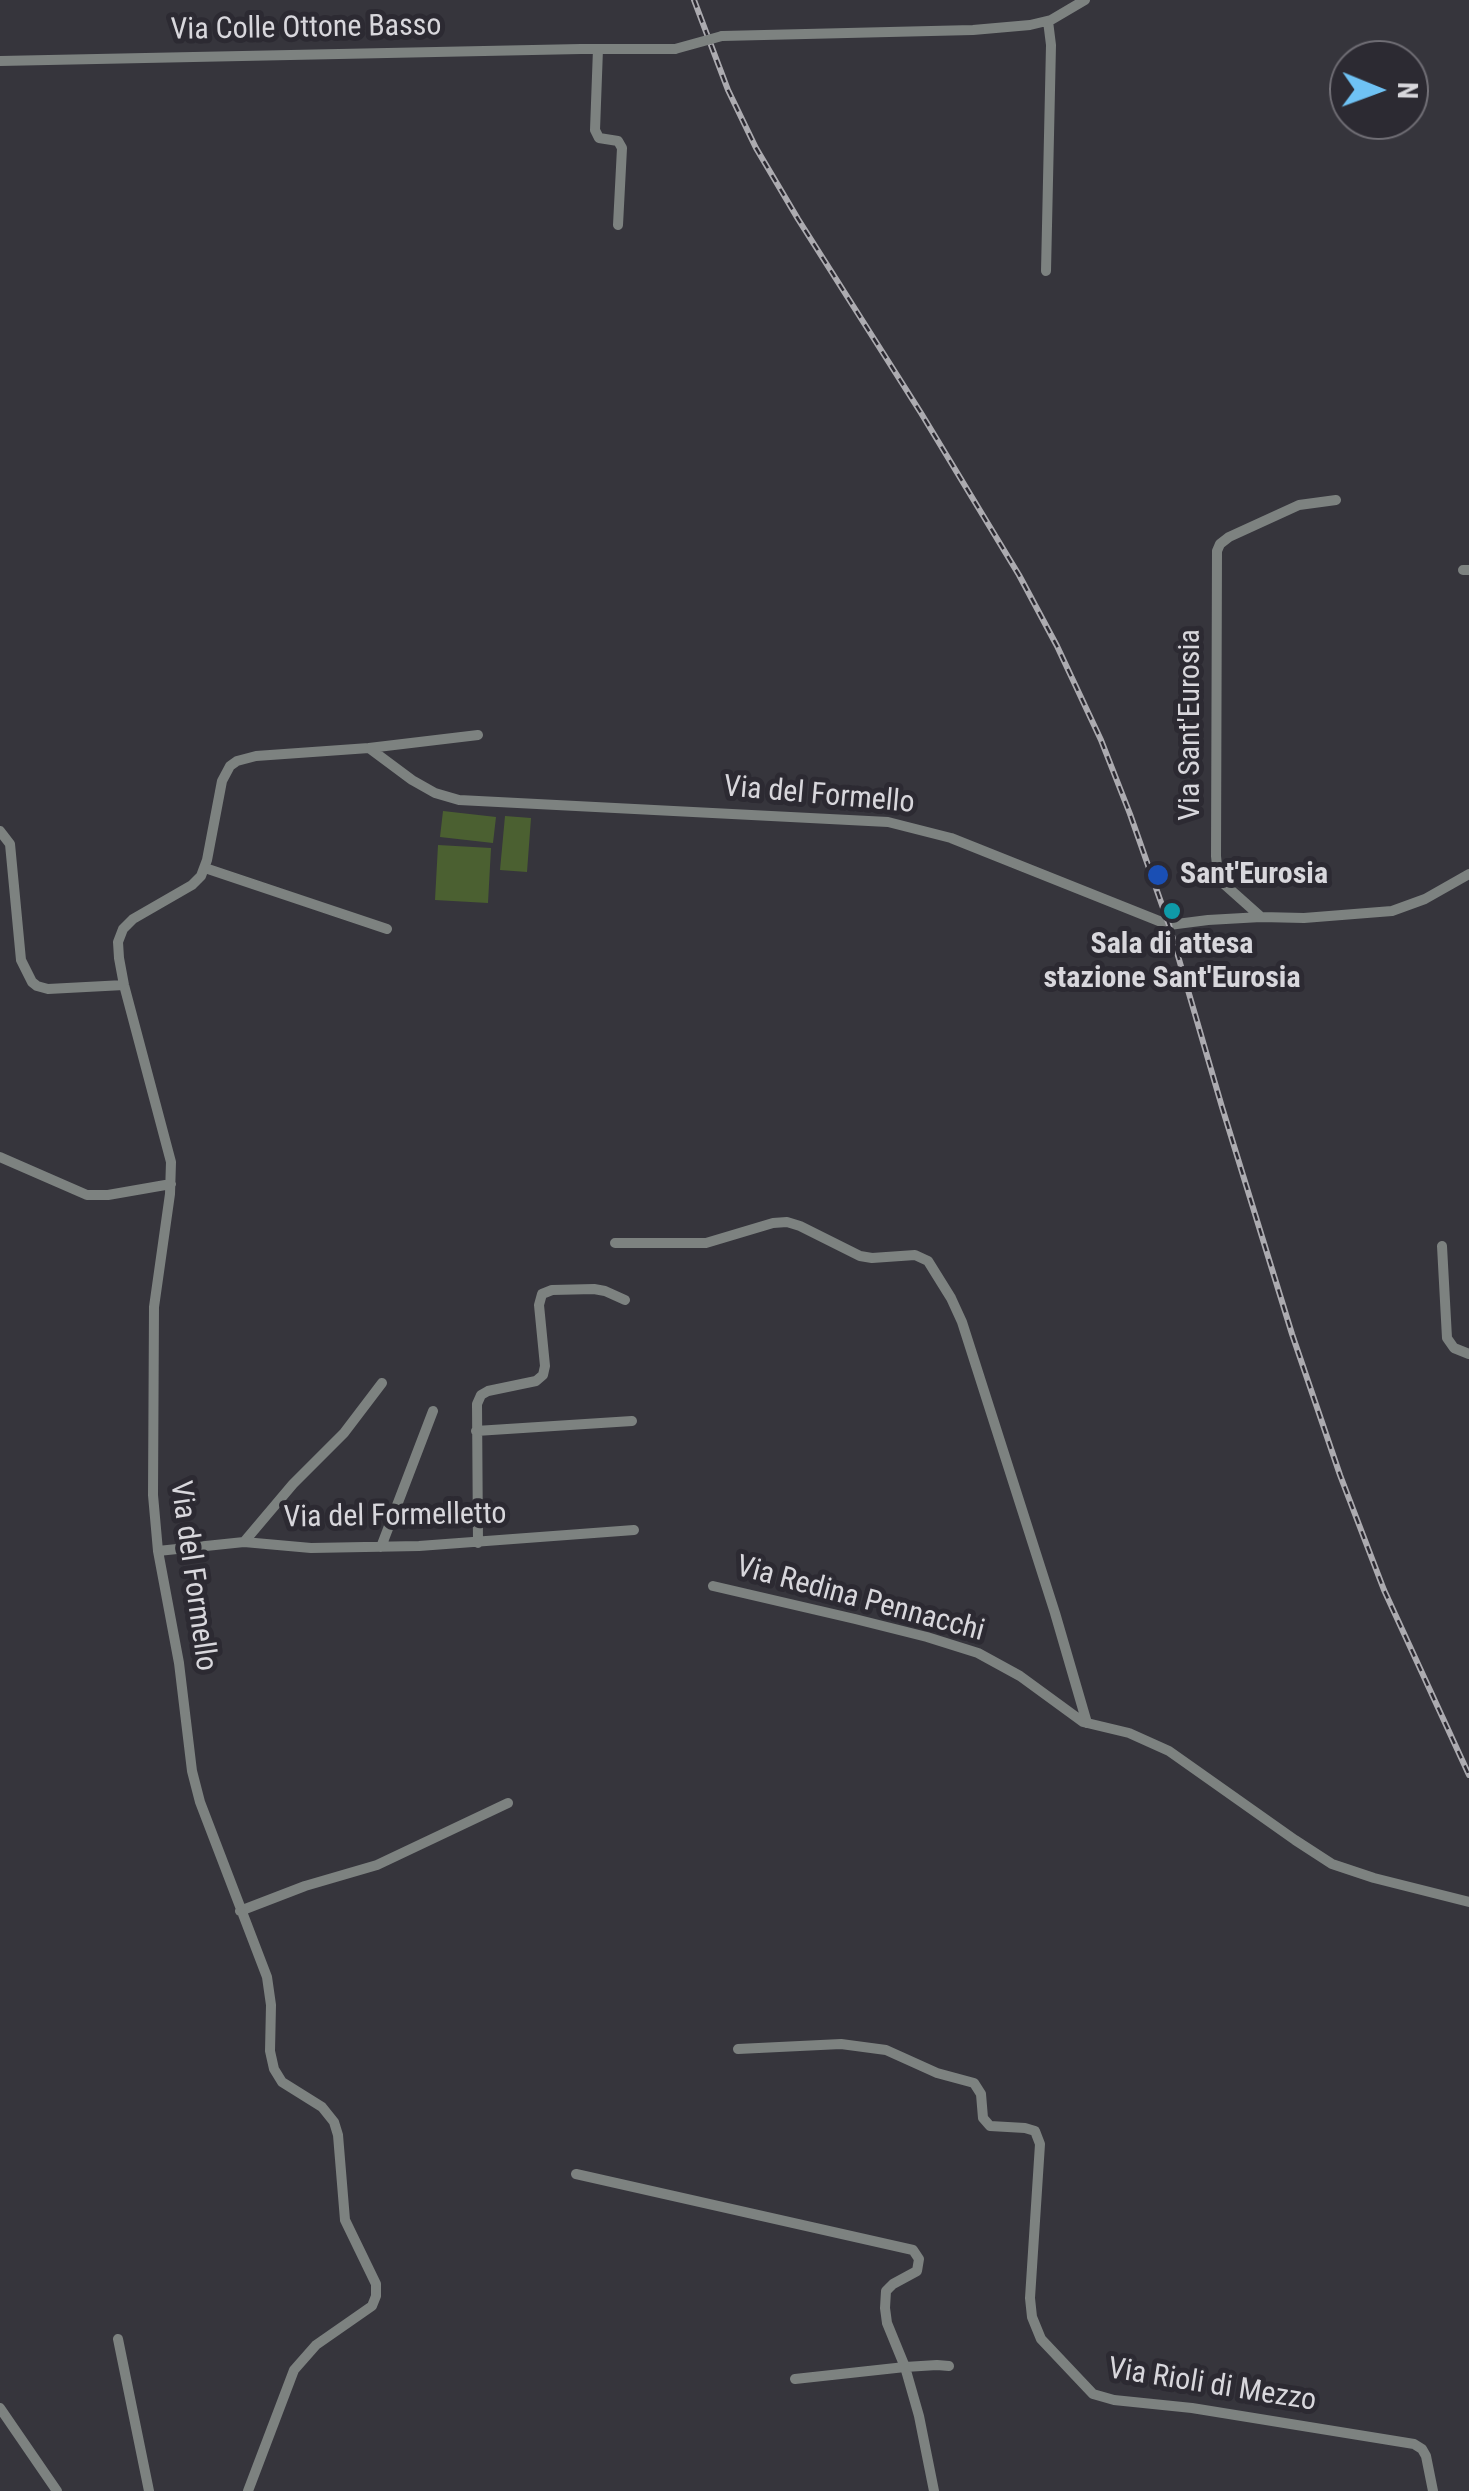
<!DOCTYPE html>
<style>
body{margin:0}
#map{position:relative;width:1469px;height:2491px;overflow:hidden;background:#36353c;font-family:"Roboto Condensed",sans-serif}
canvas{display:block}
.north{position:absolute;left:1329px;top:40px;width:100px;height:100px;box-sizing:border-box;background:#2c2a32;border:2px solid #716f76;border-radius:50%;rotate:91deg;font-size:28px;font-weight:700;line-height:40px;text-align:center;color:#d8d7dc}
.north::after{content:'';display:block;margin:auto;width:35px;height:45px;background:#6fc2f4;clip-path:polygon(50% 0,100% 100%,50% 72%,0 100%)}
</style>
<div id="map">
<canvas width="1469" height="2491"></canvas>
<div class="north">N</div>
</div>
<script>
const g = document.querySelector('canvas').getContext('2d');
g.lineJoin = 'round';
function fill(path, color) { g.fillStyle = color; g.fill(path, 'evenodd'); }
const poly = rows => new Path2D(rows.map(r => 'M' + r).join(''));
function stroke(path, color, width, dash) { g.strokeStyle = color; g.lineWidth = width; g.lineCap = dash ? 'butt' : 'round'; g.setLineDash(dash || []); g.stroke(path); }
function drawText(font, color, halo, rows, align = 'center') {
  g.font = font + ' "Roboto Condensed",sans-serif'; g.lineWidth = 10; g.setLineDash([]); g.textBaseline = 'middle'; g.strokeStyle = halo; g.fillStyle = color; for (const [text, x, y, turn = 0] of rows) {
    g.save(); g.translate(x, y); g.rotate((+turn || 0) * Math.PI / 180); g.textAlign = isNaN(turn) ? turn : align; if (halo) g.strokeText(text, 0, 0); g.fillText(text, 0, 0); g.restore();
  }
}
fill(poly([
 [443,811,496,817,493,843,440,837],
 [505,816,531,818,527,872,500,870],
 [438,845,491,848,488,903,435,900]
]), '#4b6031');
stroke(poly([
 [722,36,973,30,1030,25,1051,20,1085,0],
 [598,49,595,130,599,138,618,141,622,148,618,225],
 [0,61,581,49,675,49],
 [1046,271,1051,45,1048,21],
 [1336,500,1299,505,1229,537,1220,544,1217,551,1216,856,1218,875,1224,884,1261,917,1304,918,1392,911,1425,899,1469,874],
 [1463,570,1469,570],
 [369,748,412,780,435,793,459,800,888,822,951,838,1169,925,1208,920,1261,917],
 [0,831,10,844,21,960,32,982,37,986,48,989,124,985],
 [205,868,387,929],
 [0,1157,87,1195,108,1195,171,1184],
 [615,1243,706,1243,773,1223,787,1222,800,1226,860,1256,872,1258,915,1255,928,1261,951,1298,962,1322,1055,1613,1087,1723],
 [1442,1246,1447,1338,1454,1348,1469,1354],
 [476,1431,632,1421],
 [244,1542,293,1484,344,1433,382,1383],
 [478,1543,477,1404,481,1395,488,1391,536,1381,543,1375,545,1366,539,1305,542,1294,552,1290,594,1289,605,1291,625,1300],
 [381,1547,433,1411],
 [158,1551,244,1542,311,1548,419,1546,634,1530],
 [713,1586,855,1619,927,1637,978,1653,1020,1676,1083,1722,1129,1733,1169,1751,1295,1840,1332,1864,1374,1878,1469,1902],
 [240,1911,305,1886,377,1865,508,1803],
 [738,2049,841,2044,886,2050,937,2073,974,2083,981,2094,983,2118,990,2126,1025,2128,1035,2131,1040,2144,1030,2298,1032,2317,1041,2339,1093,2394,1114,2400,1192,2408,1414,2444,1422,2449,1426,2456,1433,2491],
 [576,2174,913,2250,919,2259,917,2271,893,2284,886,2291,885,2308,887,2323,905,2367,937,2365,949,2366],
 [118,2339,149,2491],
 [795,2379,905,2367,919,2416,934,2491],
 [0,2408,57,2491],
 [248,2491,294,2370,316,2345,372,2306,376,2296,376,2284,345,2220,338,2135,334,2122,322,2107,282,2082,274,2069,270,2051,271,2005,267,1977,200,1802,192,1771,179,1663,158,1551,153,1495,154,1307,170,1194,171,1162,124,985,119,958,118,942,123,929,133,919,192,885,201,876,207,860,222,781,230,766,237,761,256,756,369,748,478,735]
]), '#7d8280', 10);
const rail = poly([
 [694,0,728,90,756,148,798,219,921,413,1019,575,1057,646,1101,740,1130,814,1169,925,1222,1107,1292,1334,1340,1475,1384,1590,1469,1775]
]);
stroke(rail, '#acabb0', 6);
stroke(rail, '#2c2a32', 2.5, [8]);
stroke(poly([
 [675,49,722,36]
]), '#7d8280', 10);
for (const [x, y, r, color] of [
 [1158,875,12,"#1a4fb4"],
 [1172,911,10,"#0f9aa8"]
]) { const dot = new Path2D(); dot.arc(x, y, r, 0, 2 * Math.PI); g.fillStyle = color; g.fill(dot); stroke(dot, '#2c2a32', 4); }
drawText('30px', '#d8d7dc', '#2c2a32', [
 ["Via Colle Ottone Basso",306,29,-1],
 ["Via Sant'Eurosia",1191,725,-90],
 ["Via del Formello",819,796,5],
 ["Via del Formelletto",395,1517,-1],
 ["Via del Formello",192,1576,82],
 ["Via Redina Pennacchi",860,1600,15],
 ["Via Rioli di Mezzo",1212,2386,9]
]);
drawText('bold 30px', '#d8d7dc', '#2c2a32', [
 ["Sant'Eurosia",1180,875],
 ["Sala di attesa",1172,945,"center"],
 ["stazione Sant'Eurosia",1172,979,"center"]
], 'left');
</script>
